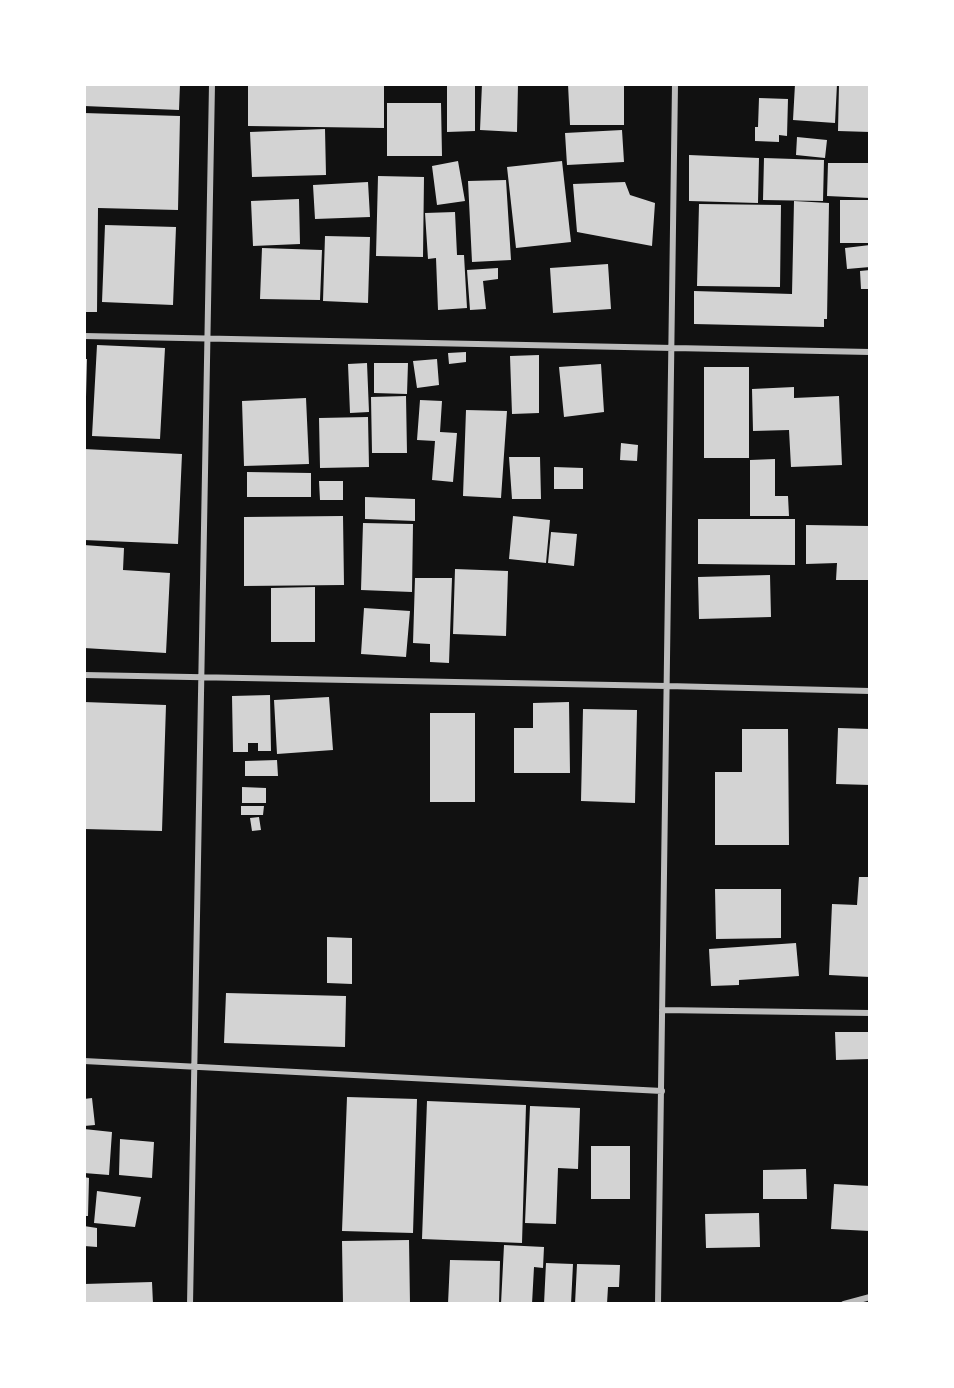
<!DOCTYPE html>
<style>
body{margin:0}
#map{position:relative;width:954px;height:1388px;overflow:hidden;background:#111;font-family:Georgia,serif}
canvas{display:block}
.frame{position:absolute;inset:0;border:86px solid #fff;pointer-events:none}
</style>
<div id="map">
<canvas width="954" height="1388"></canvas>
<div class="frame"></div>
</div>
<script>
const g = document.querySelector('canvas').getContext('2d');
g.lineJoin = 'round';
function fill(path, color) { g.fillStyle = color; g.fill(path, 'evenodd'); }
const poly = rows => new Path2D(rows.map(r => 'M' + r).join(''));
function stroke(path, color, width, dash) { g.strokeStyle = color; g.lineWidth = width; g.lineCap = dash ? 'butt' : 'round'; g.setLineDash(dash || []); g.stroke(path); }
fill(poly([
 [84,84,180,84,179,110,84,106],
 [248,84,384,84,384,128,248,126],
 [447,84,475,84,475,131,447,132],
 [482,84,518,84,517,132,480,130],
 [568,84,624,84,624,125,570,125],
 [795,84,837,84,835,123,793,120],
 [839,84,870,84,870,132,838,131],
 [759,98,788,99,787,136,779,135,779,142,755,141,755,127,758,127],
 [387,103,441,103,442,156,387,156],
 [84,113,180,116,178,210,98,208,97,312,84,312],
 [325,129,326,175,252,177,250,132],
 [622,130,624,162,567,165,565,133],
 [797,137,827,140,825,158,796,155],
 [689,155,759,158,758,203,689,201],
 [764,158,824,160,823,201,763,200],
 [458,161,465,201,437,205,432,166],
 [562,161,571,242,516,248,507,167],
 [828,163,870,163,870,198,827,196],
 [378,176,424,177,423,257,376,256],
 [506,180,511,260,472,262,468,181],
 [368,182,370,217,315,219,313,185],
 [625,182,630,195,655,203,652,246,577,232,573,184],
 [299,199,300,244,253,246,251,201],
 [840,200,870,200,870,243,840,243],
 [794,201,829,203,827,319,824,319,824,327,694,324,694,291,792,294],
 [699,204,781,205,780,287,697,286],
 [455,212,457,255,464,255,467,308,438,310,436,258,428,259,425,213],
 [105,225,176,227,173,305,102,302],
 [325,236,370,237,368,303,323,301],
 [870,245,870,267,847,269,845,248],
 [262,248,322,250,320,300,260,299],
 [608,264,611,309,553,313,550,268],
 [498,268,498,279,483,281,486,309,470,310,467,270],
 [870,270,870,289,861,289,860,271],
 [97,345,165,348,160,439,92,436],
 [466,352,466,362,449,364,448,353],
 [539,355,539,413,512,414,510,356],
 [84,359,87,359,86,397,84,397],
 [437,359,439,385,417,388,413,361],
 [367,363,369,412,350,413,348,364],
 [374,363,408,363,407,394,374,393],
 [601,364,604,412,564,417,559,367],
 [704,367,749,367,749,458,704,458],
 [794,387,794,398,839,396,842,465,791,467,789,430,753,431,752,389],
 [406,396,407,453,372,453,371,397],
 [306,398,309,464,244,466,242,401],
 [420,400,442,401,440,432,457,433,453,482,432,480,435,441,417,440],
 [466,410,507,411,501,498,463,496],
 [368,417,369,467,320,468,319,418],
 [621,443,638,445,637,461,620,460],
 [84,449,182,454,178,544,84,540],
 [509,457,540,457,541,499,512,499],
 [775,459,775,496,788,496,789,516,750,516,750,460],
 [554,467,583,468,583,489,554,489],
 [247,472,311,473,311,497,247,497],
 [319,481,343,481,343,500,320,500],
 [365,497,415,499,415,521,365,519],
 [343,516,344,585,244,586,244,517],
 [513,516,550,520,546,563,509,559],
 [698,519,795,519,795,565,698,564],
 [363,523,413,524,412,592,361,590],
 [806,525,870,526,870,580,836,580,837,563,806,564],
 [551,532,577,534,574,566,548,563],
 [84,545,124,548,123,570,170,573,166,653,84,648],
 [455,569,508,571,506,636,453,634],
 [770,575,771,617,699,619,698,577],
 [415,578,452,578,449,663,430,662,430,644,413,643],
 [315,587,315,642,271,642,271,588],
 [364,608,410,611,406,657,361,654],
 [270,695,271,751,258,751,258,743,248,743,248,752,233,752,232,696],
 [329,697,333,750,277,754,274,700],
 [84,702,166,705,162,831,84,829],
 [569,702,570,773,514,773,514,728,533,728,533,703],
 [583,709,637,710,635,803,581,801],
 [430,713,475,713,475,802,430,802],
 [838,728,870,729,870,785,836,784],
 [742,729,788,729,789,845,715,845,715,772,742,772],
 [277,760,278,776,245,776,245,761],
 [242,787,266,788,266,803,242,803],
 [241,806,264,806,263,815,241,815],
 [259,817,261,830,252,831,250,818],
 [859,877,870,877,870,977,829,975,832,904,857,905],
 [715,889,781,889,781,938,716,939],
 [327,937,352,938,352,984,327,983],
 [796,943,799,976,739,980,739,985,711,986,709,949],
 [226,993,346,996,345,1047,224,1043],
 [835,1032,870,1032,870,1059,836,1060],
 [347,1097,417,1099,413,1233,342,1231],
 [92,1098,95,1125,84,1126,84,1099],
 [427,1101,526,1105,522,1243,422,1239],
 [530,1106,580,1108,578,1169,558,1168,556,1224,525,1223],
 [84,1129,112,1132,109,1175,84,1173],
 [120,1139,154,1142,152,1178,119,1175],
 [591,1146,630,1146,630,1199,591,1199],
 [806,1169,807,1199,763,1199,763,1170],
 [84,1177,89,1178,88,1216,84,1216],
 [834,1184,870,1186,870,1231,831,1229],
 [97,1191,141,1197,135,1227,94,1223],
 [759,1213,760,1247,706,1248,705,1214],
 [84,1226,97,1228,97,1247,84,1246],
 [409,1240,410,1304,343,1304,342,1241],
 [504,1245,544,1247,543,1268,534,1267,532,1304,501,1304],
 [450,1260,500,1261,499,1304,448,1304],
 [546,1263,573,1264,571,1304,544,1304],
 [577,1264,620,1265,619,1287,608,1287,607,1304,575,1304],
 [152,1282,153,1304,84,1304,84,1284]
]), '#d3d3d3');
stroke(poly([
 [84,336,870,352],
 [84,675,667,686,870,691],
 [662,1010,870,1013],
 [84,1061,662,1091],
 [190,1304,212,84],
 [658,1304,675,84],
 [844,1304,870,1297]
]), '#bcbcbc', 6);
</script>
